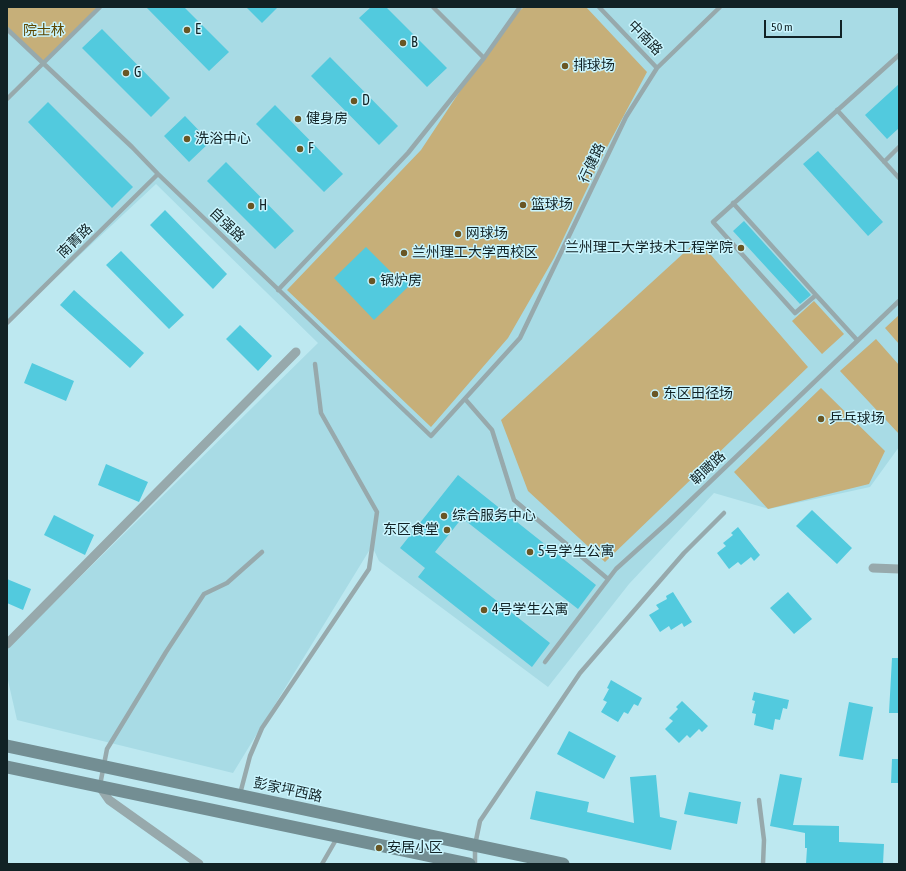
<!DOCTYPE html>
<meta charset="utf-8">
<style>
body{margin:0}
#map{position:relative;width:906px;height:871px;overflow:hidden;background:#bde8f0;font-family:"Asap Condensed",sans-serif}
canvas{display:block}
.frame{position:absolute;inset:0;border:8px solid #112225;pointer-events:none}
.scale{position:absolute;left:764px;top:20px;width:78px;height:18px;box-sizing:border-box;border:2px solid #112225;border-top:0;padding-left:5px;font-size:12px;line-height:14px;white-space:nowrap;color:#112225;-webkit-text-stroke:3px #caf5fe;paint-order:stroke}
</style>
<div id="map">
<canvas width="906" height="871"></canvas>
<div class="frame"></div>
<div class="scale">50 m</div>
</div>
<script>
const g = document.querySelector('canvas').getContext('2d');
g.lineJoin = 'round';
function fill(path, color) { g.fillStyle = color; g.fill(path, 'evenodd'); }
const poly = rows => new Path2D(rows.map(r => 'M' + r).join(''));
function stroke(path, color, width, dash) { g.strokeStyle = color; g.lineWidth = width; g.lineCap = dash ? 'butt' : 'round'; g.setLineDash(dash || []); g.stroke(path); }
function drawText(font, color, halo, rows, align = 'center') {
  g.font = font + ' "Asap Condensed","Noto Sans SC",sans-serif'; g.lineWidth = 3; g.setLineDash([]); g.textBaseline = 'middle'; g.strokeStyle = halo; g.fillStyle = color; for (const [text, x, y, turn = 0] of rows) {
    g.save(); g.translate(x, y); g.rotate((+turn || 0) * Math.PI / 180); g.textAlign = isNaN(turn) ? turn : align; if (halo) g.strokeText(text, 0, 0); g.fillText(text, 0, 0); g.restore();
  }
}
fill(poly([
 [7,7,899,7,899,447,870,487,769,509,714,493,629,584,548,687,379,561,372,546,233,773,17,720,7,676,7,649,318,343,156,184,7,323]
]), '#a8dbe5');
fill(poly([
 [7,7,100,7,43,64,7,26],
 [524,7,586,7,647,72,605,151,554,258,508,338,431,427,287,290,421,150,464,85,517,13],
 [698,240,808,367,605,562,528,491,501,420],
 [814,301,844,334,822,354,792,321],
 [899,315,899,344,885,328],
 [876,339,899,365,899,434,840,371],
 [821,388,885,451,869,484,768,509,734,472]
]), '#c6af79');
fill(poly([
 [146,7,184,7,229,52,209,71],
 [246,7,278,7,262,23],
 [371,7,386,7,447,68,427,87,359,18],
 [102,29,170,98,151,117,82,48],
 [330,57,398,126,379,145,311,76],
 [899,84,899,128,887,139,865,115],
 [48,102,133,187,112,208,28,122],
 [275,105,343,174,324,192,256,124],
 [185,116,210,142,189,162,164,136],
 [818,151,883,222,868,236,803,164],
 [226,162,294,231,275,249,207,181],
 [165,210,227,274,213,289,150,225],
 [744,221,811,295,800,304,733,231],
 [366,247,397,278,401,274,411,284,374,320,334,278],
 [121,251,184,315,169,329,106,265],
 [74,290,144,353,130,368,60,305],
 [240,325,272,356,258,371,226,339],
 [32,363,74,381,66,401,24,383],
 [106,464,148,482,139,502,98,485],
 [458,475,596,585,578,609,462,518,435,552,550,643,532,667,418,577,425,568,400,548],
 [812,510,852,548,837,564,796,526],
 [54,515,94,535,85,555,44,535],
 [738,527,760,555,754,561,751,557,741,565,738,562,729,569,717,553,726,546,723,543,733,535,731,533],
 [7,579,31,589,23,610,7,603],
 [673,592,692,622,684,627,682,623,671,630,669,626,660,632,649,615,659,609,656,605,667,599,666,596],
 [788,592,812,619,794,634,770,608],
 [892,658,899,658,899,713,889,713],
 [611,680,642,698,638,706,634,704,628,714,624,712,618,722,601,712,607,702,603,700,609,689,607,688],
 [754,692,789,700,787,709,783,708,780,720,775,719,773,730,754,725,756,714,752,713,755,701,752,700],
 [682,701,708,726,702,732,699,729,690,738,687,735,679,743,665,729,673,721,669,718,678,709,676,707],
 [849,702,873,707,863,760,839,756],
 [569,731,616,756,604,779,557,754],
 [892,759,899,759,899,783,891,783],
 [780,774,802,778,793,825,839,826,839,842,884,844,883,864,806,864,807,848,805,848,805,833,770,826],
 [656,775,660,817,677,821,671,850,530,819,536,791,589,802,587,812,634,823,630,777],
 [689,792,741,802,737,824,684,814]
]), '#52cade');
stroke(poly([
 [433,7,484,58],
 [599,7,657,68],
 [7,29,132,147,158,174,431,436,520,338,626,117,657,68,720,7],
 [7,99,100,7],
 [837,110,899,178],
 [884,162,899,147],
 [733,203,816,295],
 [278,290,408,153,484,58,520,7],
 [7,323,158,174],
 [857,340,816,295,795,313,713,222,899,55],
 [465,399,492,430,514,500,608,579],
 [545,662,616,569,668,522,899,301],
 [100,785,107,749,166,652,204,594,227,583,262,552],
 [240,794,250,756,262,728,369,569,377,512,321,413,315,364],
 [759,800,764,840,763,864],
 [322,864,337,838],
 [475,864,475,845,480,821,580,673,684,553,724,513]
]), '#97a9ac', 4.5);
stroke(poly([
 [873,568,899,569],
 [7,644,296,352],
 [100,787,109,800,199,864]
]), '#97a9ac', 9);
stroke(poly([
 [7,746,563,864],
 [7,767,469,864]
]), '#738e93', 13);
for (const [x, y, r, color] of [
 [187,30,4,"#695624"],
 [403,43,4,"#695624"],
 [565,66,4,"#695624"],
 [126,73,4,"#695624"],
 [354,101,4,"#695624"],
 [298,119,4,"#695624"],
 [187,139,4,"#695624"],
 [300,149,4,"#695624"],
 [523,205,4,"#695624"],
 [251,206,4,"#695624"],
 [458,234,4,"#695624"],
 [741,248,4,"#695624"],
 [404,253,4,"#695624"],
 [372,281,4,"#695624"],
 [655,394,4,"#695624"],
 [821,419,4,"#695624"],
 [444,516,4,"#695624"],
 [447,530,4,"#695624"],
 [530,552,4,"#695624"],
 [484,610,4,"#695624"],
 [379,848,4,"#695624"]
]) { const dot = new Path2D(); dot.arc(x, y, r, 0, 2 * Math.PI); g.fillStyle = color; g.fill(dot); stroke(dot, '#caf5fe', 1.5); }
drawText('14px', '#112225', '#caf5fe', [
 ["E",195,30],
 ["B",411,43],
 ["排球场",573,66],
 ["G",134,73],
 ["D",362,101],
 ["健身房",306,119],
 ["洗浴中心",195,139],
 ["F",308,149],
 ["篮球场",531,205],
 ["H",259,206],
 ["网球场",466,234],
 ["兰州理工大学技术工程学院",733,248,"right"],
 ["兰州理工大学西校区",412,253],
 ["锅炉房",380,281],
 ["东区田径场",663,394],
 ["乒乓球场",829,419],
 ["综合服务中心",452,516],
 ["东区食堂",439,530,"right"],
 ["5号学生公寓",538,552],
 ["4号学生公寓",492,610],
 ["安居小区",387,848]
], 'left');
drawText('14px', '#5c4600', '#caf5fe', [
 ["院士林",44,31]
]);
drawText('14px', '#112225', '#caf5fe', [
 ["中南路",645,38,46],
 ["行健路",592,163,-65],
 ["自强路",227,225,44],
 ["南菁路",75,241,-44],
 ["朝瞰路",708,468,-43],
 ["彭家坪西路",288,790,12]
]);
</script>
